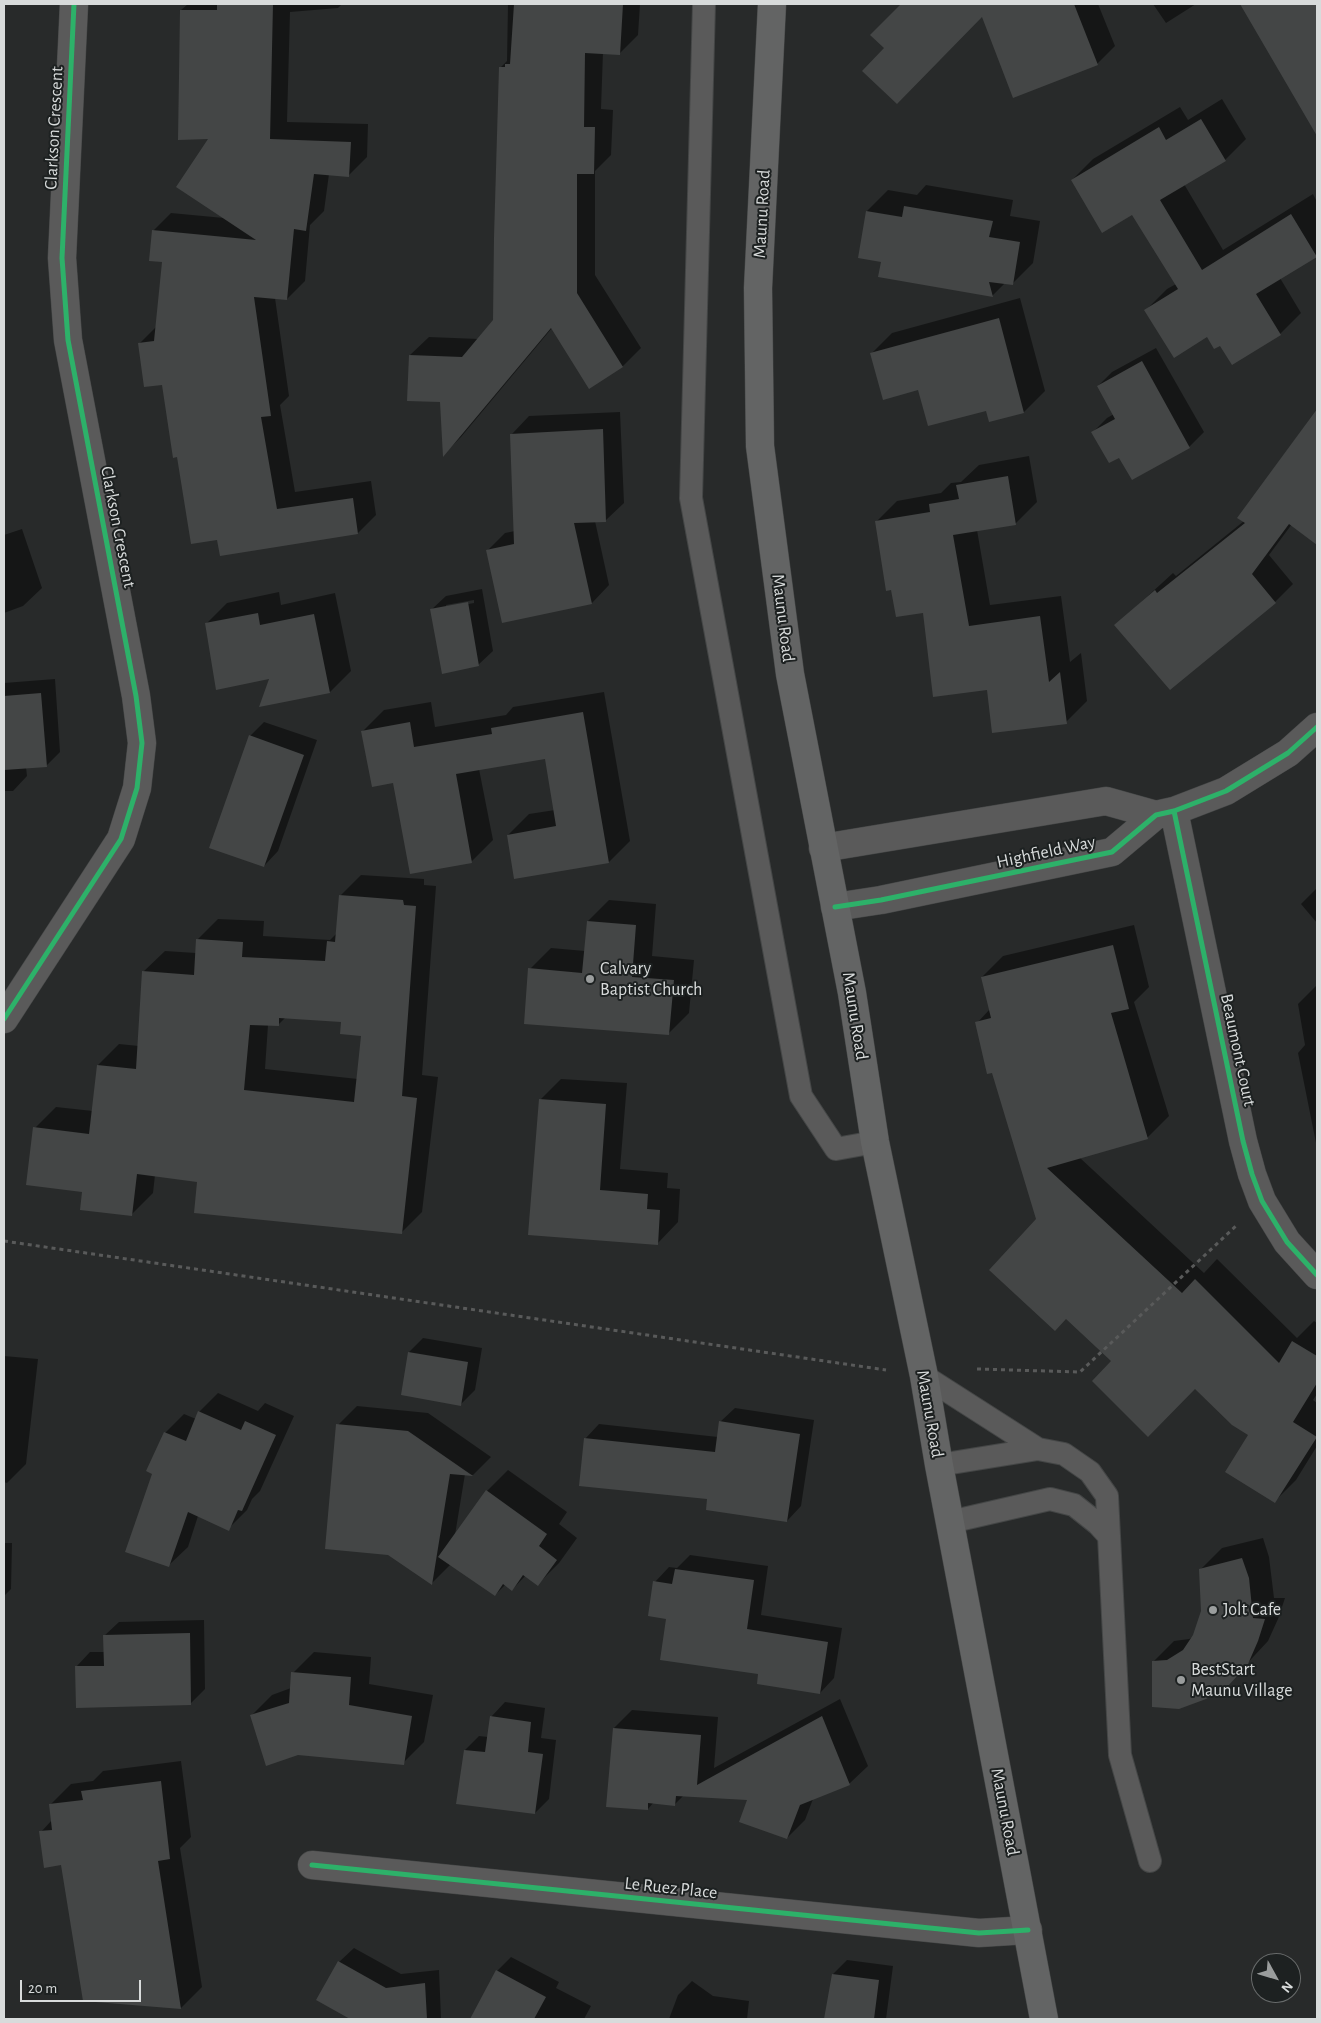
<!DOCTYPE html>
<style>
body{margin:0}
#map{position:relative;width:1321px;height:2023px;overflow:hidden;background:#282a2a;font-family:"Alegreya Sans",sans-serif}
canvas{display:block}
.frame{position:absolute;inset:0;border:5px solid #d8dbdb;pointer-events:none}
.north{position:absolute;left:1251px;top:1953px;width:50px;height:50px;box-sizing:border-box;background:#1d2121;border:1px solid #686b6b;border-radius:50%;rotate:129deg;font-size:14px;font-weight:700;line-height:20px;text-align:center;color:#d8dbdb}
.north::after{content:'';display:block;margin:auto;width:18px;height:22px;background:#9a9d9d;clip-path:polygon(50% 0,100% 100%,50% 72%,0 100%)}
.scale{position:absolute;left:20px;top:1980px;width:121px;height:22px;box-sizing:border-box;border:2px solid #d8dbdb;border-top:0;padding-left:6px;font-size:15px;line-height:18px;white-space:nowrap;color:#d8dbdb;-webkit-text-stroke:4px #1d2121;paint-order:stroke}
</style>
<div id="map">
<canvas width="1321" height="2023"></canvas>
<div class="frame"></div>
<div class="north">N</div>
<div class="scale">20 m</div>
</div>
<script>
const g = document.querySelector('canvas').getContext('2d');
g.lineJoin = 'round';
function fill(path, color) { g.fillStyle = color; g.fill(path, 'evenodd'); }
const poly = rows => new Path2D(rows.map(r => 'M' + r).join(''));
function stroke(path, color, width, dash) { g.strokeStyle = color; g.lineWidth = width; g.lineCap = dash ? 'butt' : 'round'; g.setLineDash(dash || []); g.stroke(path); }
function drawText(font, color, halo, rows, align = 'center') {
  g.font = font + ' "Alegreya Sans",sans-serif'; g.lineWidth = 4; g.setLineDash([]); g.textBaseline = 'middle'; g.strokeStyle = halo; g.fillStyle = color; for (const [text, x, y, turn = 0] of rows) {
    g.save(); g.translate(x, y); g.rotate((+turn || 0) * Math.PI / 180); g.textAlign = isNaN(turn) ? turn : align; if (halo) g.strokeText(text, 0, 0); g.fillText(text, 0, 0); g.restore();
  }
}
fill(poly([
 [188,4,342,4,338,8,290,12,287,122,368,124,367,157,348,176,329,174,324,211,310,225,305,281,287,299,275,298,289,396,280,405,295,492,371,481,376,515,358,533,219,539,178,456,163,383,139,344,157,326,163,261,153,231,171,213,224,218,211,138,181,10],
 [508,4,640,4,638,35,620,53,603,52,601,109,613,110,611,155,595,171,595,275,641,348,623,366,589,387,552,328,461,437,444,454,442,401,410,355,429,337,479,339,494,320,500,68,507,61],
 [902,4,1098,4,1115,46,1097,64,982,15,886,48,872,35],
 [1153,4,1196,4,1166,23],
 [1241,4,1317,4,1317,133],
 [1222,99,1246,139,1225,160,1184,184,1223,250,1313,194,1317,202,1317,255,1280,278,1301,313,1280,334,1221,344,1208,335,1146,310,1167,289,1176,284,1133,213,1072,180,1093,159,1180,107,1188,120],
 [926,185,1013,200,1010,216,1040,221,1033,263,1012,284,1005,283,992,296,883,261,867,211,888,190,917,195],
 [1020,298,1045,391,1024,412,990,421,987,409,919,388,871,354,892,333],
 [1156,348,1204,432,1189,447,1133,479,1120,456,1093,432,1107,418,1114,414,1098,386,1112,372],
 [1317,409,1317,539,1315,541,1292,524,1269,555,1293,584,1275,602,1116,625,1173,573,1176,576,1244,521,1239,517],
 [620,412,624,503,606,520,595,521,609,585,592,603,487,551,505,533,515,531,512,434,529,416],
 [1029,456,1037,502,1016,523,977,530,990,605,1061,596,1070,662,1081,653,1087,701,1066,722,988,689,924,611,876,522,897,501,941,493,951,483,961,482,979,465],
 [22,529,42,588,23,606,4,613,4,535],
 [482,589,493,651,478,665,431,610,446,596],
 [474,600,474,603,446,608,446,605],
 [279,592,281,605,335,593,351,671,330,692,271,677,206,624,227,603],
 [55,679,60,752,46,766,26,767,27,776,13,791,4,791,4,683],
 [604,692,630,841,609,862,508,835,529,814,555,810,546,758,479,769,493,840,472,861,394,782,363,731,384,710,431,702,435,727,506,715,513,707],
 [264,722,317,740,278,851,264,866,250,736],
 [361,875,424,879,424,885,436,886,422,1075,438,1077,422,1212,401,1233,199,1181,155,1175,153,1193,132,1214,84,1190,35,1128,56,1107,93,1111,98,1065,119,1044,139,1046,143,972,165,951,196,953,197,940,218,919,264,921,263,936,330,940,337,933,340,896],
 [286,1017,342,1021,363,1034,358,1079,265,1069,268,1025,278,1025],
 [1317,888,1317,923,1301,904],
 [609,900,656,904,652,956,694,960,689,1013,668,1034,530,969,551,948,585,951,588,921],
 [1134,925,1149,987,1134,1002,1169,1116,1148,1137,1079,1157,1204,1273,1217,1259,1297,1338,1314,1321,1317,1323,1317,1394,1313,1400,1317,1403,1317,1446,1296,1480,1275,1501,1250,1435,1195,1387,1113,1361,1037,1220,993,1071,977,1023,990,1009,982,977,1003,956],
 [1317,985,1317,1148,1298,1053,1305,1045,1298,1004],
 [561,1079,627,1083,620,1169,668,1173,667,1188,680,1189,678,1222,657,1244,530,1234,540,1100],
 [423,1338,482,1348,475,1390,461,1404,409,1352],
 [4,1356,38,1359,26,1464,7,1483,4,1482],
 [218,1393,258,1411,265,1403,294,1416,260,1491,252,1499,247,1510,228,1529,198,1516,188,1547,169,1565,154,1473,148,1471,165,1433,184,1414,196,1419,199,1412],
 [357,1406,428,1413,491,1457,473,1475,465,1474,455,1535,487,1491,508,1470,567,1512,559,1524,577,1538,559,1563,538,1584,526,1575,512,1590,505,1585,495,1595,451,1564,432,1583,338,1425],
 [735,1408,814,1420,801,1506,787,1521,709,1498,585,1439,599,1424,718,1437,720,1422],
 [1263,1538,1269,1557,1274,1598,1285,1598,1278,1619,1268,1641,1227,1685,1153,1662,1174,1641,1189,1639,1194,1637,1203,1611,1201,1569,1222,1548],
 [4,1543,12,1543,11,1589,4,1596],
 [690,1555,768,1566,761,1615,842,1628,834,1678,820,1693,668,1618,655,1582,669,1567,677,1568],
 [204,1620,205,1689,191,1703,76,1667,90,1652,105,1652,104,1636,119,1622],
 [314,1652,371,1657,369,1684,433,1695,424,1742,403,1763,298,1754,251,1716,272,1695,291,1688,293,1673],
 [840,1699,868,1766,850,1783,813,1799,805,1820,787,1838,749,1799,684,1795,675,1804,654,1802,648,1809,614,1728,632,1710,718,1717,714,1768],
 [505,1702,545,1708,541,1738,556,1740,549,1799,535,1813,465,1750,479,1736,488,1737,491,1717],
 [181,1761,191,1837,180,1848,202,1987,181,2008,62,1864,41,1832,52,1820,50,1805,71,1784,93,1781,103,1771],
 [354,1948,401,1974,439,1970,441,2018,353,2019,318,2000,339,1962],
 [511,1957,559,1982,556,1988,591,2006,584,2019,472,2019,497,1971],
 [847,1960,893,1966,886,2019,826,2019,833,1974],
 [692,1981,713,1996,749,2001,747,2019,669,2019,678,1995]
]), '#0007');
fill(poly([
 [217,4,273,4,270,139,351,142,349,177,314,174,306,231,294,229,287,300,254,297,271,416,261,417,277,509,353,498,358,534,220,556,217,540,191,544,177,457,173,458,162,385,144,387,138,343,154,341,162,262,149,261,152,230,256,240,176,187,208,139,178,140,180,10,217,10],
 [514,4,623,4,620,55,585,53,584,127,595,127,594,174,577,174,577,293,623,367,589,389,551,328,443,457,440,402,407,401,409,355,462,357,493,320,494,237,499,67,505,67,505,64,510,64],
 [901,4,1074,4,1098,65,1013,98,982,17,897,104,862,71,884,48,870,35],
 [1240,4,1317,4,1317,136],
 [1201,119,1226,161,1160,200,1202,270,1291,214,1317,257,1256,294,1281,335,1232,365,1220,346,1214,349,1207,337,1174,358,1144,310,1178,289,1132,215,1102,233,1071,180,1159,127,1166,140],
 [904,206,993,221,989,237,1020,242,1013,285,989,282,993,297,878,277,881,262,858,258,866,211,902,217],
 [999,318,1024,413,989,422,986,411,928,426,918,390,883,400,870,353],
 [1142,361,1190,448,1132,480,1119,458,1109,463,1091,432,1115,419,1097,386],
 [1317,409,1317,545,1289,524,1252,574,1276,603,1170,690,1114,625,1155,590,1157,593,1245,523,1237,518],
 [603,429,606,522,574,523,592,604,502,623,486,550,514,544,510,434],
 [1008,476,1016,525,953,535,969,626,1040,616,1049,682,1060,672,1067,724,992,733,987,690,933,697,923,613,896,617,891,590,886,591,875,521,930,512,929,504,959,499,956,485],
 [468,602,479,666,442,674,430,609],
 [258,613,260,625,314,614,330,693,259,707,269,679,216,690,205,623],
 [41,693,47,767,4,770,4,696],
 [583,712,609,863,514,879,507,835,556,826,545,759,456,774,472,863,410,874,393,783,372,787,361,731,410,722,414,747,492,734,491,728],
 [249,735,304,755,264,867,209,848],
 [339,895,403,900,404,905,416,906,402,1096,417,1098,402,1234,194,1213,197,1182,137,1174,132,1216,80,1210,82,1192,26,1185,33,1127,89,1134,97,1065,136,1069,142,971,194,975,196,939,243,942,242,957,325,961,327,941,335,942],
 [279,1018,341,1022,340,1034,361,1036,354,1102,244,1090,250,1025,279,1026],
 [587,921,636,925,632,977,674,980,669,1035,524,1024,528,968,582,973],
 [1113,945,1129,1009,1111,1013,1148,1139,1047,1168,1182,1293,1195,1279,1279,1363,1292,1341,1317,1356,1317,1383,1293,1422,1317,1437,1275,1503,1225,1472,1248,1435,1232,1425,1195,1389,1148,1437,1092,1381,1111,1361,1066,1319,1055,1331,989,1270,1036,1219,992,1073,987,1074,975,1022,991,1018,981,977],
 [539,1099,606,1104,600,1190,648,1194,647,1209,660,1210,658,1245,528,1235],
 [408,1352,468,1362,461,1406,401,1395],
 [198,1411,241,1430,245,1421,276,1435,242,1511,238,1510,229,1531,188,1512,169,1567,125,1552,152,1474,146,1471,164,1432,186,1441],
 [719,1421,800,1434,787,1522,706,1510,707,1499,579,1486,584,1438,715,1452],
 [336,1424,408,1431,473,1476,450,1474,432,1585,388,1555,325,1549],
 [486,1490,547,1534,539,1546,557,1560,538,1586,523,1575,512,1591,503,1584,495,1596,438,1557],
 [1242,1558,1249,1578,1253,1618,1265,1619,1258,1641,1248,1664,1228,1686,1206,1699,1179,1709,1152,1707,1152,1661,1167,1660,1183,1650,1193,1635,1201,1611,1199,1569],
 [675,1569,754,1580,747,1629,828,1642,820,1694,757,1684,758,1674,660,1660,666,1619,648,1616,653,1581,672,1584],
 [190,1633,191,1705,76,1708,75,1666,104,1666,103,1635],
 [291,1672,351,1677,349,1705,412,1716,404,1765,298,1755,266,1766,250,1715,289,1703],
 [490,1716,531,1722,528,1752,543,1754,535,1814,456,1804,464,1750,485,1752],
 [822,1716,850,1785,800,1805,787,1839,739,1822,747,1800,676,1796,675,1806,648,1803,648,1810,606,1807,613,1728,701,1735,697,1785],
 [161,1781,170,1859,158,1861,181,2009,83,2001,61,1865,44,1868,39,1831,52,1830,49,1804,83,1800,81,1791],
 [338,1961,386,1988,425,1983,427,2019,350,2019,316,2000],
 [496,1970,546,1997,534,2019,470,2019],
 [832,1974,879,1980,874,2019,824,2019]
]), '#444646');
const service = poly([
 [704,4,691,498,801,1096,836,1149,875,1142],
 [924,1376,1038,1449],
 [939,1465,1038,1449,1064,1454,1090,1472,1107,1496,1120,1755,1150,1861],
 [950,1522,1050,1499,1074,1505,1098,1524,1108,1535]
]);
const minor = poly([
 [1174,811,1243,1141,1252,1174,1262,1201,1287,1242,1317,1275],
 [823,848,1106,801,1156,815],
 [835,907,881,900,1112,852,1156,815,1174,811,1226,791,1288,753,1317,727],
 [4,1019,121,839,137,788,142,743,136,696,68,340,62,258,74,4],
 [312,1865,979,1933,1028,1930]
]);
const primary = poly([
 [772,4,758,288,760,446,790,674,852,993,875,1142,924,1376,939,1465,1044,2019]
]);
stroke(service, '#444646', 24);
stroke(minor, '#444646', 29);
stroke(primary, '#444646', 29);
stroke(poly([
 [4,1241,886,1370],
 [977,1369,1080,1372,1237,1225]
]), '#595a5a', 3, [4, 4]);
stroke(service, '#5a5a5a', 22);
stroke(minor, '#5a5a5a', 28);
stroke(primary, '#636464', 28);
stroke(poly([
 [1174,811,1243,1141,1252,1174,1262,1201,1287,1242,1317,1275],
 [835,907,881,900,1112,852,1156,815,1174,811,1226,791,1288,753,1317,727],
 [4,1019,121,839,137,788,142,743,136,696,68,340,62,258,74,4],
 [312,1865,979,1933,1028,1930]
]), '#2db169', 5);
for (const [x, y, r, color] of [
 [590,979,5,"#9a9d9d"],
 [1213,1610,5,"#9a9d9d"],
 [1181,1680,5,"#9a9d9d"]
]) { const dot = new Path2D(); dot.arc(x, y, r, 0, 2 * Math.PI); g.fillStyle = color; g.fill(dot); stroke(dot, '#1d2121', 2); }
drawText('18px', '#d8dbdb', '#1d2121', [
 ["Clarkson Crescent",54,128,-87],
 ["Maunu Road",762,214,-87],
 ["Clarkson Crescent",118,527,79],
 ["Maunu Road",783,618,83],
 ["Highfield Way",1046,852,-12],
 ["Maunu Road",855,1016,81],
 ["Beaumont Court",1238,1050,78],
 ["Maunu Road",930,1414,80],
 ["Maunu Road",1005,1812,79],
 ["Le Ruez Place",671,1888,6]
]);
drawText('18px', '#d8dbdb', '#1d2121', [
 ["Calvary",600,969],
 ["Baptist Church",600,990],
 ["Jolt Cafe",1223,1610],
 ["BestStart",1191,1670],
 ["Maunu Village",1191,1691]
], 'left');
</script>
